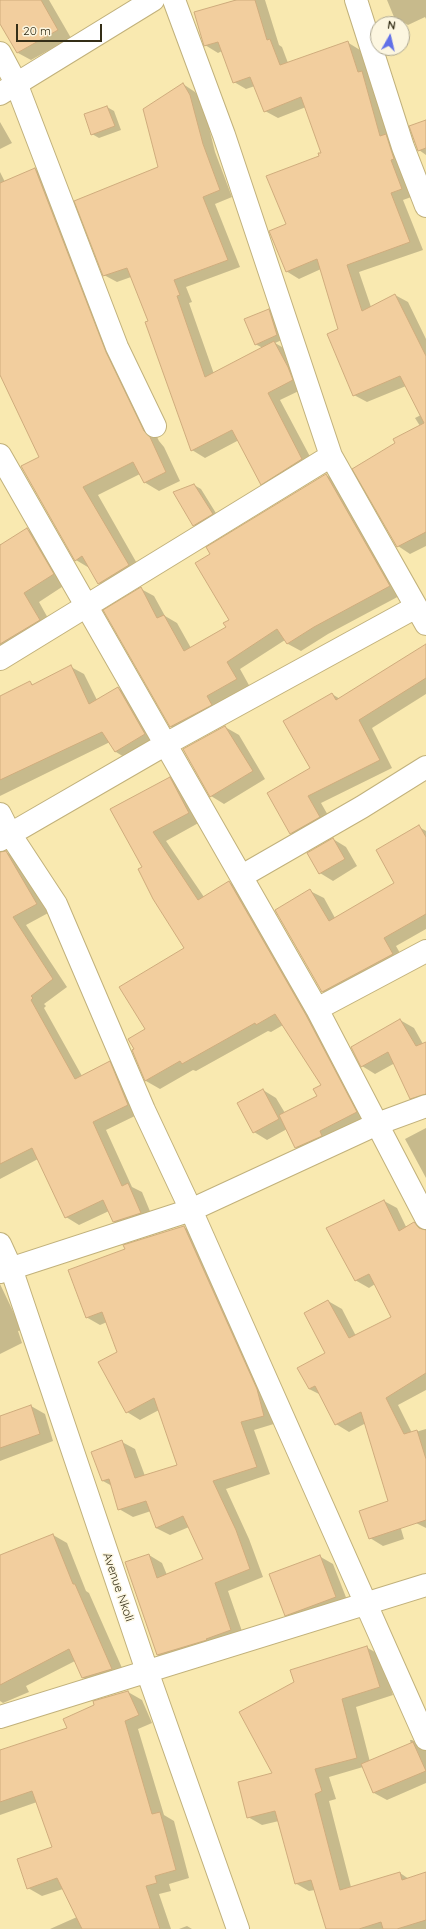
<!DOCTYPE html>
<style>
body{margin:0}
#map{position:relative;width:426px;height:1929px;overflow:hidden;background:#f9e9b0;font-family:Quicksand,sans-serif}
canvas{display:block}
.north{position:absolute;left:370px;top:16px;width:40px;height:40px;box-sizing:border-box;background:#fcf6e0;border:1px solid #aca690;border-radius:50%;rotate:8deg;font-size:11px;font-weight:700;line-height:16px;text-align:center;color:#342e17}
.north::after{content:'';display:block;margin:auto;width:14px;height:18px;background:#6170e8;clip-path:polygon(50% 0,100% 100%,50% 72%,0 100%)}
.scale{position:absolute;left:16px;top:24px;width:86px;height:18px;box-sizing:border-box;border:2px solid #342e17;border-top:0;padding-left:5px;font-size:12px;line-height:14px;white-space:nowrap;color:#342e17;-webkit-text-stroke:3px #fcf6e0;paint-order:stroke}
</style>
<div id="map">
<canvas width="426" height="1929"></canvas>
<div class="north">N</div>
<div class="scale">20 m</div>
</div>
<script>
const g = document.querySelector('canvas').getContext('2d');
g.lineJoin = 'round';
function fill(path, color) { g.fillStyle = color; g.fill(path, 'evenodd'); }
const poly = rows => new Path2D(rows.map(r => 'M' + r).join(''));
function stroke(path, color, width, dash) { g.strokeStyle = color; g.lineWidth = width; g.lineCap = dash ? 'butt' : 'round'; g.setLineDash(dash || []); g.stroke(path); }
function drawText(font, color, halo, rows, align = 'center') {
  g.font = font + ' Quicksand,sans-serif'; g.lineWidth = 3; g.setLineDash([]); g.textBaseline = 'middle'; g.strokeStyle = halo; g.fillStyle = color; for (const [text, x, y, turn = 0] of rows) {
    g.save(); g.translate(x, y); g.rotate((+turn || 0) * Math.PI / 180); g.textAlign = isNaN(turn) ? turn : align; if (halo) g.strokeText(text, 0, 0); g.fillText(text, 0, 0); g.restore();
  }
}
fill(poly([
 [7,0,49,0,71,38,31,60,18,53,0,22,0,4],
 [236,0,265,0,279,45,282,47,288,63,347,42,360,50,414,196,403,200,423,250,359,272,371,307,395,295,408,302,426,339,426,546,410,554,398,546,396,443,420,426,415,418,421,415,406,386,367,402,354,395,340,330,321,269,299,279,286,271,287,225,322,153,306,107,278,118,265,111,255,86,246,89,234,82,222,51,218,53,205,45,195,12],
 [387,0,426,0,426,19,425,17,408,25,394,17],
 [183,84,195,92,203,103,215,152,232,197,215,204,240,267,186,287,192,302,189,303,214,374,263,348,255,344,269,310,276,314,284,339,275,343,287,350,305,388,280,400,315,466,274,491,261,484,239,440,205,458,192,450,149,321,131,277,117,282,104,275,160,168],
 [107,107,114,111,121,130,99,138,92,134],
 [426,121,426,155,419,150],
 [0,122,12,143,0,149],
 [35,169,50,178,120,362,159,441,164,447,180,481,159,491,144,482,140,474,98,495,143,574,114,592,99,583,91,569,76,560,40,458,0,373,0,172,5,182],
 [326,475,339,482,403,594,328,634,301,651,288,644,285,640,240,669,250,687,184,734,171,727,105,611,141,589,154,596,165,616,177,623,191,648,227,628,230,620],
 [194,485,201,489,219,518,201,529,194,525],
 [27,529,43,538,68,583,39,602,54,629,13,654,0,646,0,544,4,544],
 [426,649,426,694,372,728,392,768,321,803,333,824,304,841,291,833,332,694,340,699],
 [71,667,84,674,97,700,118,688,132,696,158,742,129,760,116,752,110,742,0,796,0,697,30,682,33,685],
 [225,727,239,735,265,779,224,804,211,796],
 [170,778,184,786,202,821,166,841,204,897,229,882,243,890,370,1120,310,1155,296,1147,287,1129,267,1140,254,1132,263,1090,276,1098,285,1113,318,1097,322,1086,283,1025,271,1032,268,1031,196,1071,193,1070,160,1089,146,1081,133,1050,146,1030,185,948,112,809],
 [0,813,2,853,6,852,20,860,50,912,26,925,67,987,44,1004,46,1006,44,1008,82,1076,110,1062,123,1070,141,1113,106,1130,132,1187,142,1192,154,1221,127,1229,114,1222,109,1211,79,1225,66,1217,38,1159,0,1179],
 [419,827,426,831,426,929,396,946,405,962,336,999,323,992,310,891,324,898,335,918,396,883],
 [333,839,346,847,357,866,333,881,320,873],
 [400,1020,414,1028,423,1044,426,1043,426,1097,421,1099,408,1091,395,1063,375,1074,362,1066],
 [426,1128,426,1178,405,1139],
 [384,1201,397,1208,410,1235,426,1258,426,1390,398,1405,412,1433,426,1429,426,1528,416,1523,366,1423,349,1432,336,1424,321,1395,309,1389,326,1353,328,1301,342,1309,356,1336,392,1317,375,1284,369,1288,355,1280],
 [184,1227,198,1235,277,1423,254,1430,270,1474,226,1489,249,1539,263,1577,228,1591,244,1637,171,1663,157,1655,149,1555,162,1563,167,1575,205,1560,189,1527,170,1535,156,1528,151,1511,133,1517,119,1509,112,1486,103,1481,122,1442,135,1449,145,1476,178,1465,159,1410,140,1420,127,1412,118,1352,107,1322,100,1325,86,1317],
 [0,1284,22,1330,18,1331,22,1343,0,1354],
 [31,1406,45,1414,53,1441,0,1461,0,1417],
 [396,1512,404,1539,383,1546,370,1538],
 [53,1535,67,1543,86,1591,89,1593,126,1677,97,1686,83,1678,75,1661,26,1686,29,1692,3,1703,0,1701,0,1557],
 [319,1556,333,1564,349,1605,300,1623,286,1615],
 [366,1647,380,1655,393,1695,356,1707,370,1762,411,1744,410,1740,412,1740,426,1749,426,1783,387,1800,374,1793,363,1767,329,1777,336,1799,329,1801,351,1887,400,1873,409,1879,426,1873,426,1929,327,1929,315,1890,309,1891,295,1883,279,1821,262,1825,248,1817,273,1773],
 [128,1692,142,1700,152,1723,138,1729,164,1815,174,1821,189,1878,169,1884,171,1891,159,1894,171,1929,50,1929,77,1917,63,1889,42,1896,28,1888,53,1848,37,1802,0,1815,0,1752,68,1728],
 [187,1926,192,1929,179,1929]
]), '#0003');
const building = poly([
 [0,0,41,0,58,30,17,53,0,24,0,0],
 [236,0,255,0,267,40,270,39,280,65,348,41,358,72,362,71,380,136,386,134,394,159,391,160,402,189,391,193,410,242,347,265,362,311,395,294,426,356,426,532,397,547,352,469,395,443,393,439,424,423,400,376,353,396,327,334,338,329,317,259,286,272,269,231,286,224,266,176,319,156,318,153,321,153,301,97,264,112,250,77,233,83,218,42,204,46,194,12,236,0],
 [183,83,190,95,203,144,220,190,203,197,228,260,174,280,180,295,177,296,205,377,274,341,288,367,293,380,268,393,302,459,261,485,232,430,191,451,145,322,148,321,127,268,103,276,74,201,158,167,143,109,183,83],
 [107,106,115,126,91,135,84,114,107,106],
 [426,120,426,148,418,151,409,126,426,120],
 [35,168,106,352,144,431,150,437,166,472,144,483,133,462,83,487,129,565,98,584,82,556,75,561,21,466,39,457,0,375,0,183,35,168],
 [269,309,277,335,255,345,244,319,269,309],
 [326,474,390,586,314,627,287,644,277,629,227,662,237,679,207,696,212,705,170,727,103,610,141,587,157,618,164,615,184,651,226,627,223,623,229,620,195,563,210,554,206,547,326,474],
 [194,484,213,514,193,526,173,492,194,484],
 [27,528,54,574,24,593,40,620,0,644,0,545,27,528],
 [426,644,426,678,359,720,380,760,308,796,320,817,290,834,267,793,310,768,283,721,332,693,336,700,426,644],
 [71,665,89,704,118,687,145,734,115,752,102,732,0,780,0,696,30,681,32,685,71,665],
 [225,726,253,771,210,797,183,749,225,726],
 [170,777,189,813,153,832,198,900,229,881,306,1015,357,1112,320,1131,322,1136,295,1148,279,1115,317,1096,313,1089,321,1085,275,1014,256,1025,255,1023,182,1064,180,1061,145,1081,132,1050,134,1049,128,1039,145,1029,119,987,184,948,153,899,138,869,142,867,110,809,170,777],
 [419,825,426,837,426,914,384,938,393,954,322,992,275,910,310,889,329,921,394,883,376,850,419,825],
 [333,838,345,859,319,874,307,853,333,838],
 [6,851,37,904,13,917,53,979,31,996,33,998,31,1000,75,1079,110,1061,128,1105,93,1122,122,1186,128,1183,141,1213,113,1222,103,1200,65,1218,32,1148,0,1164,0,852,6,851],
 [400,1019,416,1046,426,1042,426,1094,410,1099,388,1052,361,1067,351,1047,400,1019],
 [263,1089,279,1119,253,1133,237,1103,263,1089],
 [384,1200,399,1231,414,1222,419,1228,426,1230,426,1373,386,1398,404,1434,417,1430,426,1459,426,1520,369,1539,359,1511,388,1501,361,1412,335,1425,315,1386,309,1389,297,1368,325,1353,304,1313,328,1300,349,1338,391,1317,369,1274,355,1281,326,1228,384,1200],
 [184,1226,257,1389,264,1416,241,1422,257,1467,213,1481,236,1530,250,1569,215,1583,231,1630,206,1639,207,1640,157,1655,125,1562,149,1554,157,1578,203,1559,183,1516,156,1528,146,1501,118,1510,109,1479,102,1481,91,1452,122,1440,135,1478,177,1465,154,1398,126,1413,98,1362,117,1352,102,1312,86,1318,68,1270,125,1249,123,1245,184,1226],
 [31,1405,40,1434,0,1448,0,1416,31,1405],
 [53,1534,73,1584,75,1584,112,1669,82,1678,69,1649,0,1685,0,1555,53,1534],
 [320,1555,336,1597,285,1616,269,1574,320,1555],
 [367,1646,380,1687,342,1699,357,1758,315,1769,322,1791,315,1794,340,1890,400,1872,402,1880,426,1872,426,1920,397,1929,383,1929,381,1922,359,1929,326,1929,311,1880,295,1884,275,1811,247,1818,238,1782,272,1773,239,1712,294,1682,290,1670,367,1646],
 [128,1691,139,1715,125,1721,152,1814,160,1812,176,1870,155,1876,157,1883,146,1886,160,1929,82,1929,57,1878,27,1889,17,1859,52,1847,32,1791,0,1802,0,1750,67,1728,63,1719,94,1705,93,1701,128,1691],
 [413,1742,426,1771,373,1793,361,1764,413,1742]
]);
fill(building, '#f2ce9e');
stroke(building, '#cfac7d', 1);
const minor = poly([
 [174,0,224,135,331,456,426,624],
 [356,0,403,147,426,206],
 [0,53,16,83,117,347,155,426],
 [0,94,153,0],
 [0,455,317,1009,426,1218],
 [0,659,331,456],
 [0,814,10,834,56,904,144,1110,191,1210,426,1739],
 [0,840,166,744,416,607],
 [242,876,362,807,426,767],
 [317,1009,426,951],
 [0,1244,11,1268,147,1671,238,1929],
 [0,1272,191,1210,377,1124,426,1106],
 [0,1717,426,1585]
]);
stroke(minor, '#c1b17b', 24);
stroke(minor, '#fff', 22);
drawText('12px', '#342e17', '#fcf6e0', [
 ["Avenue Nkoli",118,1587,71]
]);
</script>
